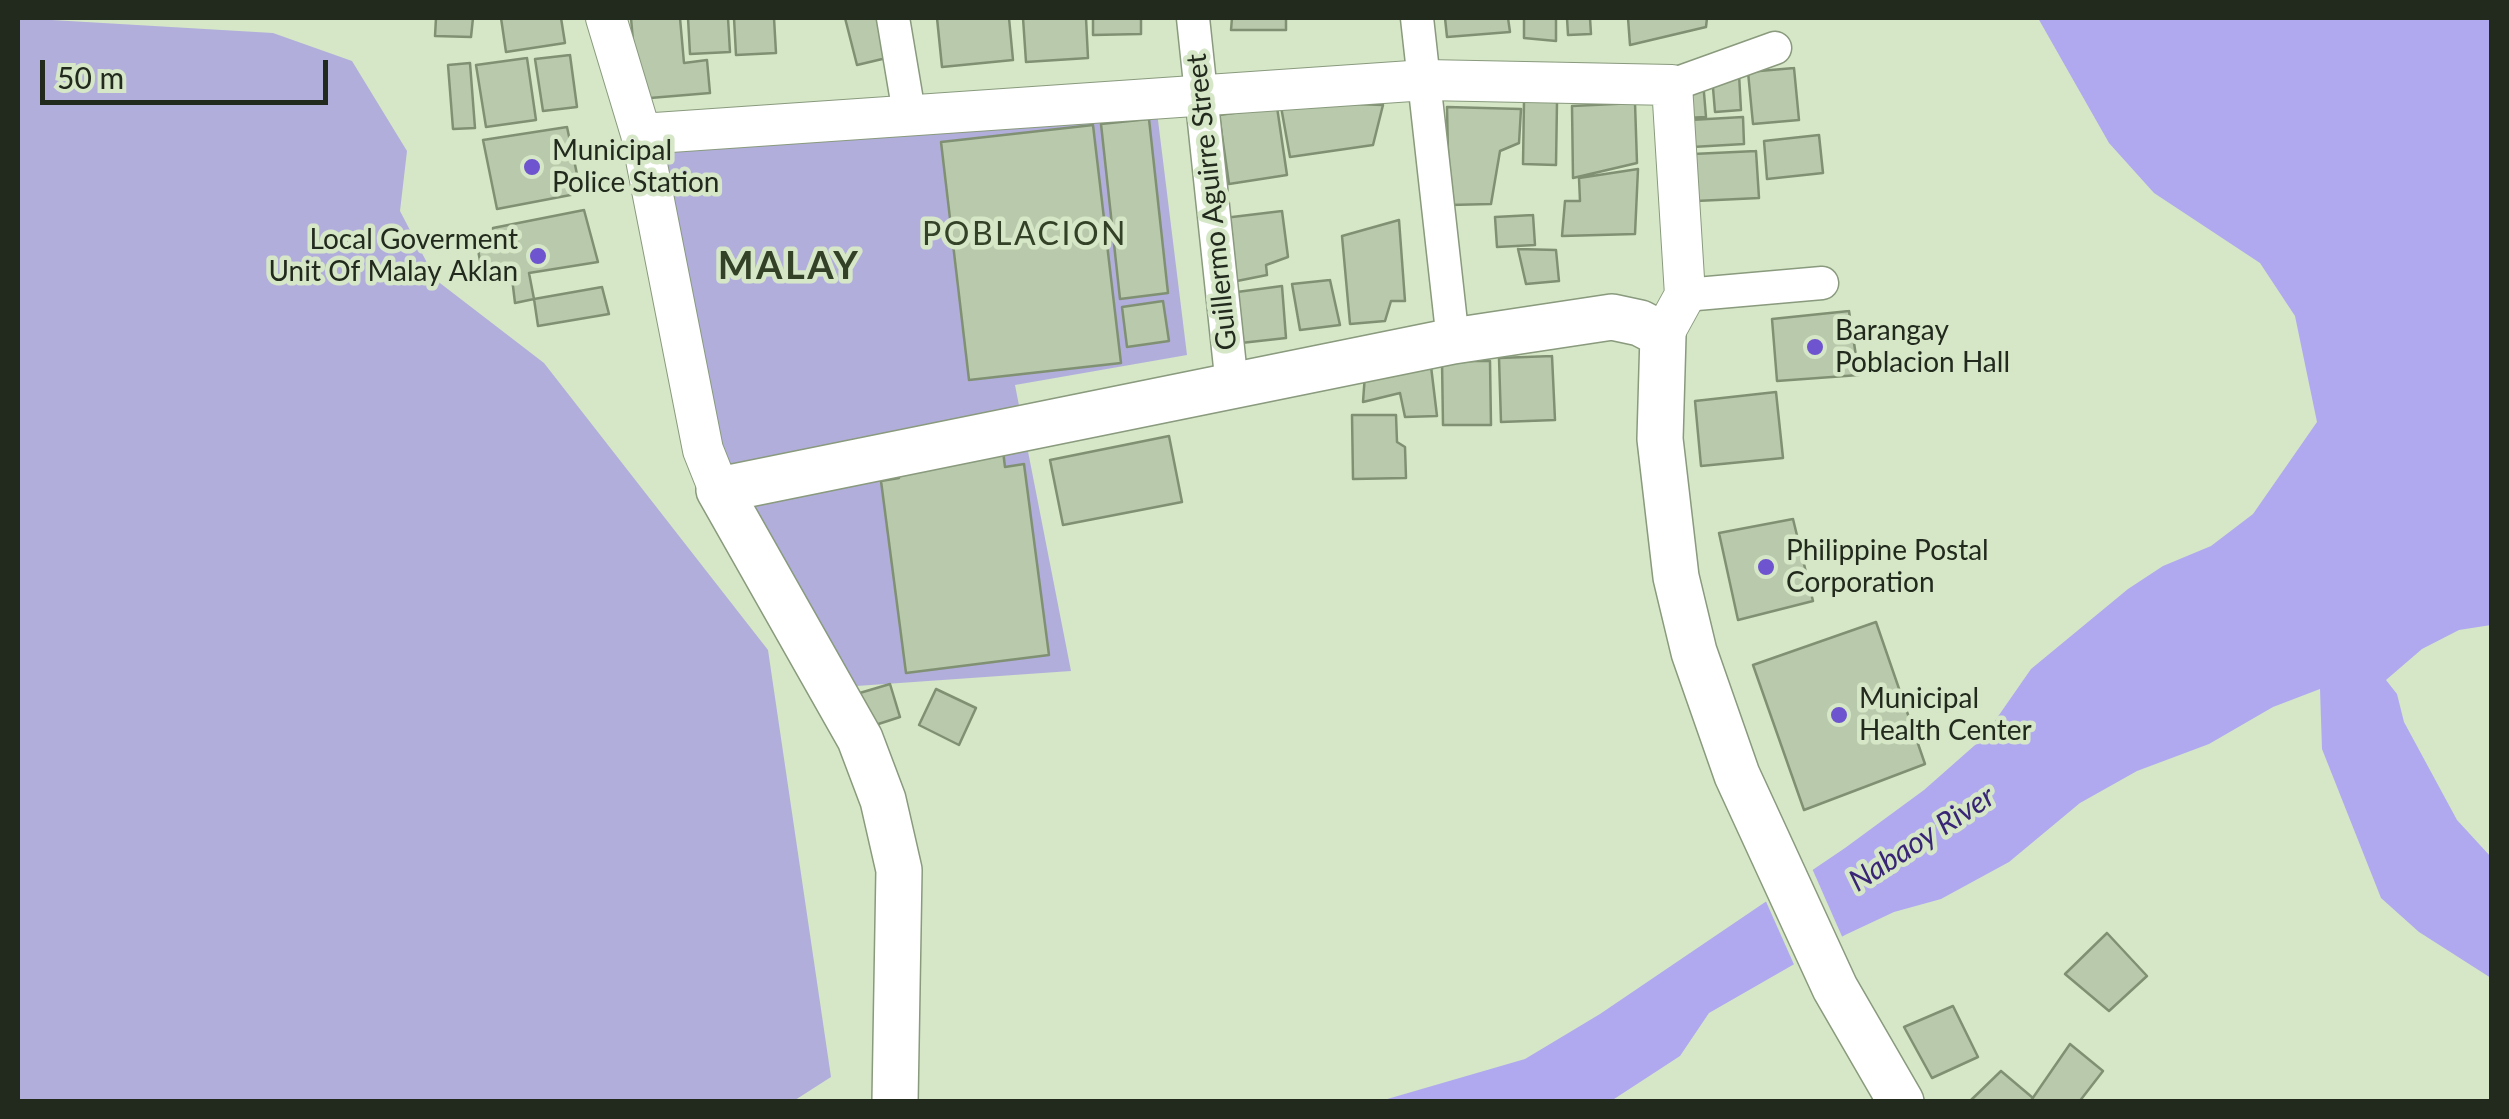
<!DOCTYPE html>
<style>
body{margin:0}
#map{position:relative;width:2509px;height:1119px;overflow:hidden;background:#d5e7c7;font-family:Lato,sans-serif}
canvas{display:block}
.frame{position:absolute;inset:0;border:20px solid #22291d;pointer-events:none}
.scale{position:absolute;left:40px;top:60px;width:288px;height:45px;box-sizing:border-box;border:5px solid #22291d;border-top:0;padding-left:12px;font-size:30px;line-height:35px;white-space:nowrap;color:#22291d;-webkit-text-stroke:8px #d5e7c7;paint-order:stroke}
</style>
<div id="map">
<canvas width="2509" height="1119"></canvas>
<div class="frame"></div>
<div class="scale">50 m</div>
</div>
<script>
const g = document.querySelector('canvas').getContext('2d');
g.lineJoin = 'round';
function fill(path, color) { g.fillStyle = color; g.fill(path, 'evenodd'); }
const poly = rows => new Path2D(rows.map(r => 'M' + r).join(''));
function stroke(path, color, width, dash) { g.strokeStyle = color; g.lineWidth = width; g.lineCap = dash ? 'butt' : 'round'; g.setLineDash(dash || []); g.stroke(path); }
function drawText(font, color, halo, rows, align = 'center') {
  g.font = font + ' Lato,sans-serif'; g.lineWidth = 9; g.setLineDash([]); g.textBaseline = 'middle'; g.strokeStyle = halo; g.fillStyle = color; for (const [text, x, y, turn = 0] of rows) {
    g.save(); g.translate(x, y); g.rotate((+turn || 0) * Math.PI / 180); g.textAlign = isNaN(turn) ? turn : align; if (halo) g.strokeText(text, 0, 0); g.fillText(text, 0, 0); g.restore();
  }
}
fill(poly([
 [18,18,273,33,352,61,407,151,400,211,436,280,544,363,768,650,831,1077,792,1102,18,1101],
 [1156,104,1187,355,1015,385,1071,671,828,688,730,491,657,139]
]), '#b2aedc');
fill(poly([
 [2038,18,2491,18,2491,625,2459,630,2422,649,2386,680,2397,694,2404,722,2457,820,2491,857,2491,978,2419,932,2381,898,2322,749,2320,689,2273,707,2209,744,2137,771,2080,803,2009,862,1941,899,1894,912,1845,935,1709,1013,1680,1056,1611,1101,1377,1102,1525,1059,1600,1014,1845,848,1924,790,1983,738,2031,669,2128,589,2163,566,2211,546,2253,514,2317,422,2295,316,2260,263,2154,193,2109,143]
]), '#b0a9ef');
fill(poly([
 [1811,866,1844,941,1796,969,1764,897]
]), '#d5e7c7');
const building = poly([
 [436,18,473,18,471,37,435,36,436,18],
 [501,18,561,18,565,43,506,52,501,18],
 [631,18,680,18,684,63,707,60,710,93,638,99,631,18],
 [688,18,728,18,730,52,690,54,688,18],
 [734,18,774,18,776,53,736,55,734,18],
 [845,18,885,18,895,56,857,65,845,18],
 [937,18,1009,18,1013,60,942,67,937,18],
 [1023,18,1086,18,1088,58,1026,62,1023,18],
 [1093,18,1141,18,1141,34,1093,35,1093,18],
 [1232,18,1286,18,1286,30,1231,30,1232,18],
 [1445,18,1508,18,1510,32,1447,37,1445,18],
 [1524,18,1556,18,1556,41,1524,38,1524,18],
 [1567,18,1590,18,1591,34,1568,35,1567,18],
 [1628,18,1707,18,1706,27,1630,45,1628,18],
 [570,55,577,107,543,111,535,59,570,55],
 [527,58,536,120,486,127,476,65,527,58],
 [470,63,475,128,453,129,448,65,470,63],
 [1794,68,1799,120,1753,124,1748,72,1794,68],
 [1739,74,1741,110,1715,112,1712,76,1739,74],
 [1703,81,1706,117,1685,118,1683,88,1703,81],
 [1280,101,1383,105,1373,145,1290,157,1280,101],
 [1524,101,1557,102,1556,165,1523,164,1524,101],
 [1635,103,1637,163,1573,178,1572,106,1635,103],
 [1277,107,1287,175,1229,184,1219,115,1277,107],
 [1447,107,1521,109,1519,143,1500,151,1491,204,1449,205,1447,107],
 [1743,117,1744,144,1692,147,1690,120,1743,117],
 [1149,119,1168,293,1120,299,1101,124,1149,119],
 [1093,125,1121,363,969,380,941,142,1093,125],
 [567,127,581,193,497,209,483,140,567,127],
 [1819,135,1823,173,1767,179,1764,141,1819,135],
 [1756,151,1759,198,1696,201,1693,154,1756,151],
 [1638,169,1635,234,1562,236,1565,201,1580,201,1579,178,1638,169],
 [584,210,598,262,529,273,534,299,515,303,512,278,499,280,498,265,481,266,478,250,495,247,493,228,584,210],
 [1282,211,1288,257,1266,265,1267,275,1227,283,1224,218,1282,211],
 [1533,215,1535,245,1497,247,1495,217,1533,215],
 [1399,220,1405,301,1391,301,1385,321,1350,324,1342,236,1399,220],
 [1518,249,1556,250,1559,281,1526,284,1518,249],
 [1330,280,1340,325,1300,330,1292,284,1330,280],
 [1282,286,1286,338,1241,343,1237,292,1282,286],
 [602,287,609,314,538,326,534,299,602,287],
 [1163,301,1169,341,1127,347,1122,307,1163,301],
 [1849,311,1859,375,1777,381,1772,319,1849,311],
 [1552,356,1555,420,1501,422,1499,358,1552,356],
 [1430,358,1437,416,1405,417,1400,393,1363,402,1365,374,1430,358],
 [1442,361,1490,361,1491,425,1443,425,1442,361],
 [1776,392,1783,458,1701,466,1695,401,1776,392],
 [1352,415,1396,415,1397,442,1405,447,1406,478,1353,479,1352,415],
 [1169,436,1182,502,1063,525,1050,460,1169,436],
 [1002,443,1005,467,1024,464,1049,655,906,673,881,481,899,478,896,456,1002,443],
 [1793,519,1813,601,1738,620,1719,533,1793,519],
 [1876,622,1925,764,1804,810,1753,665,1876,622],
 [890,684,900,717,863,729,853,695,890,684],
 [936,689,976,708,959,745,919,725,936,689],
 [2107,933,2147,976,2109,1011,2065,974,2107,933],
 [1953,1006,1978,1057,1932,1078,1904,1027,1953,1006],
 [2070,1044,2103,1071,2079,1102,2030,1102,2070,1044],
 [2001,1071,2033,1098,2030,1102,1969,1102,2001,1071]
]);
fill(building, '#b8caab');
stroke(building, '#809173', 2.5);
const minor = poly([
 [893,18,909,113],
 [1193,18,1232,386],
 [1417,18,1453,341],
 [1672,85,1775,48],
 [1685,295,1822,283]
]);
const tertiary = poly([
 [606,18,641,134,703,450,719,490],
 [641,134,1426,80,1672,85,1685,295,1663,335]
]);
const secondary = poly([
 [895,1102,899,870,883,800,860,739,719,490,1453,341,1612,317,1640,323,1663,335,1660,439,1676,577,1694,652,1737,775,1835,988,1901,1102]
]);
stroke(minor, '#899a7d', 35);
stroke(tertiary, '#899a7d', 42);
stroke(secondary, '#899a7d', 48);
stroke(minor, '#fff', 32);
stroke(tertiary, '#fff', 40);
stroke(secondary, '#fff', 45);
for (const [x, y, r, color] of [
 [532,167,10,"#6e54ce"],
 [538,256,10,"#6e54ce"],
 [1815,347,10,"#6e54ce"],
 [1766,567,10,"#6e54ce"],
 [1839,715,10,"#6e54ce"]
]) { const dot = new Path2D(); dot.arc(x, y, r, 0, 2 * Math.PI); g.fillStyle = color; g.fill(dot); stroke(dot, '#d5e7c7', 4); }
drawText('28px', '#22291d', '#d5e7c7', [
 ["Municipal",552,151],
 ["Police Station",552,183],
 ["Local Goverment",518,240,"right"],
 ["Unit Of Malay Aklan",518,272,"right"],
 ["Barangay",1835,331],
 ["Poblacion Hall",1835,363],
 ["Philippine Postal",1786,551],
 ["Corporation",1786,583],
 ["Municipal",1859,699],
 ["Health Center",1859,731]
], 'left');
drawText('28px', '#22291d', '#d5e7c7', [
 ["Guillermo Aguirre Street",1212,202,-96]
]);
drawText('italic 30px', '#382575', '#d5e7c7', [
 ["Nabaoy River",1922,839,-33]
]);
g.letterSpacing = '2.5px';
drawText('32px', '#334127', '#d5e7c7', [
 ["POBLACION",1025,235]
]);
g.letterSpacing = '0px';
g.letterSpacing = '2.5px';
drawText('bold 38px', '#334127', '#d5e7c7', [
 ["MALAY",789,267]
]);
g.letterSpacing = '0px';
</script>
